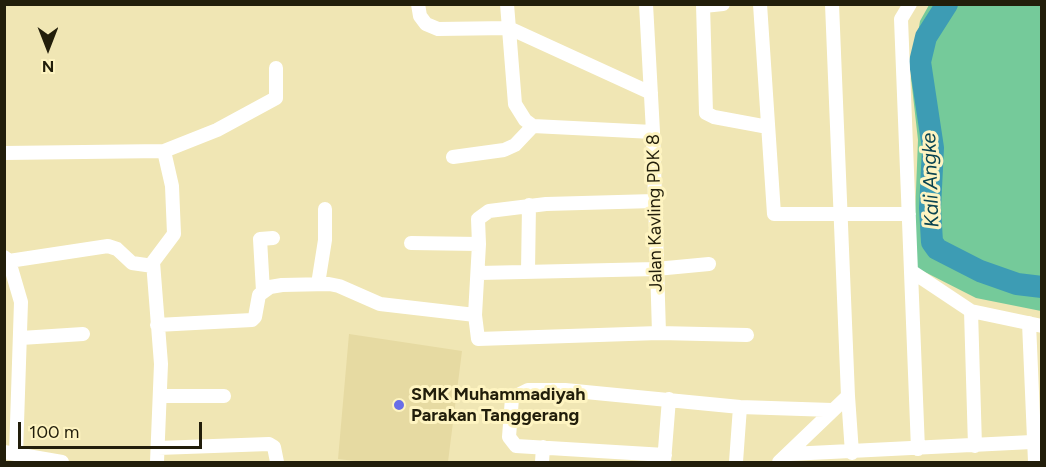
<!DOCTYPE html>
<style>
body{margin:0}
#map{position:relative;width:1046px;height:467px;overflow:hidden;background:#f0e6b4;font-family:Figtree,sans-serif}
canvas{display:block}
.frame{position:absolute;inset:0;border:6px solid #221e0b;pointer-events:none}
.north{position:absolute;left:18px;top:18px;width:60px;height:60px;-webkit-text-stroke:4px #fef4c1;paint-order:stroke;rotate:180deg;font-size:16px;font-weight:700;line-height:24px;text-align:center;color:#221e0b}
.north::after{content:'';display:block;margin:auto;width:21px;height:27px;background:#221e0b;clip-path:polygon(50% 0,100% 100%,50% 72%,0 100%)}
.scale{position:absolute;left:18px;top:422px;width:184px;height:27px;box-sizing:border-box;border:3px solid #221e0b;border-top:0;padding-left:8px;font-size:18px;line-height:21px;white-space:nowrap;color:#221e0b;-webkit-text-stroke:4px #fef4c1;paint-order:stroke}
</style>
<div id="map">
<canvas width="1046" height="467"></canvas>
<div class="frame"></div>
<div class="north">N</div>
<div class="scale">100 m</div>
</div>
<script>
const g = document.querySelector('canvas').getContext('2d');
g.lineJoin = 'round';
function fill(path, color) { g.fillStyle = color; g.fill(path, 'evenodd'); }
const poly = rows => new Path2D(rows.map(r => 'M' + r).join(''));
function stroke(path, color, width, dash) { g.strokeStyle = color; g.lineWidth = width; g.lineCap = dash ? 'butt' : 'round'; g.setLineDash(dash || []); g.stroke(path); }
function drawText(font, color, halo, rows, align = 'center') {
  g.font = font + ' Figtree,sans-serif'; g.lineWidth = 6; g.setLineDash([]); g.textBaseline = 'middle'; g.strokeStyle = halo; g.fillStyle = color; for (const [text, x, y, turn = 0] of rows) {
    g.save(); g.translate(x, y); g.rotate((+turn || 0) * Math.PI / 180); g.textAlign = isNaN(turn) ? turn : align; if (halo) g.strokeText(text, 0, 0); g.fillText(text, 0, 0); g.restore();
  }
}
fill(poly([
 [349,334,462,351,448,462,364,462,338,459]
]), '#e6daa2');
fill(poly([
 [929,5,1041,5,1041,311,976,298,913,266,918,140,911,78,920,21]
]), '#75ca9a');
stroke(poly([
 [947,4,926,37,920,62,933,148,930,208,932,242,937,249,980,271,1017,284,1042,287]
]), '#3d9cb4', 22);
stroke(poly([
 [418,4,420,16,426,24,438,29,509,28,651,93],
 [507,4,515,104,525,120,533,126,653,132],
 [646,4,653,132,659,333,747,335],
 [703,4,706,113,714,117,768,127],
 [760,4,774,214,909,214],
 [910,4,901,19,918,449],
 [704,6,723,4],
 [4,153,164,151,217,130,276,98,276,68],
 [453,157,504,150,515,145,533,126],
 [411,243,479,244,475,315,478,339,659,333],
 [479,244,478,219,489,211,546,204,654,201],
 [4,257,9,261,21,302,16,454],
 [9,261,108,246,117,249,132,263,153,266],
 [528,271,529,205],
 [911,271,971,311,1042,326],
 [479,273,656,269,709,264],
 [318,284,325,240,325,209],
 [263,291,260,239,273,238],
 [971,311,975,446],
 [1029,323,1035,462],
 [157,325,252,320,255,317,259,295,270,287,282,285,329,284,339,286,380,304,475,315],
 [21,338,83,334],
 [162,396,224,396],
 [848,396,852,453],
 [158,448,269,444,274,447,277,462],
 [4,452,62,462],
 [790,454,1032,442],
 [665,455,516,446,509,437,512,398,528,390,565,390,740,407,832,410],
 [157,462,161,364,153,262,174,234,172,186,164,151],
 [542,462,543,447],
 [664,462,669,399],
 [736,462,740,407],
 [779,462,848,396,832,4]
]), '#fff', 14);
for (const [x, y, r, color] of [
 [399,405,6,"#696ee7"]
]) { const dot = new Path2D(); dot.arc(x, y, r, 0, 2 * Math.PI); g.fillStyle = color; g.fill(dot); stroke(dot, '#fef4c1', 2); }
drawText('18px', '#221e0b', '#fef4c1', [
 ["Jalan Kavling PDK 8",655,213,-91]
]);
drawText('bold 18px', '#221e0b', '#fef4c1', [
 ["SMK Muhammadiyah",411,395],
 ["Parakan Tanggerang",411,416]
], 'left');
drawText('italic 20px', '#094350', '#fef4c1', [
 ["Kali Angke",931,180,-92]
]);
</script>
